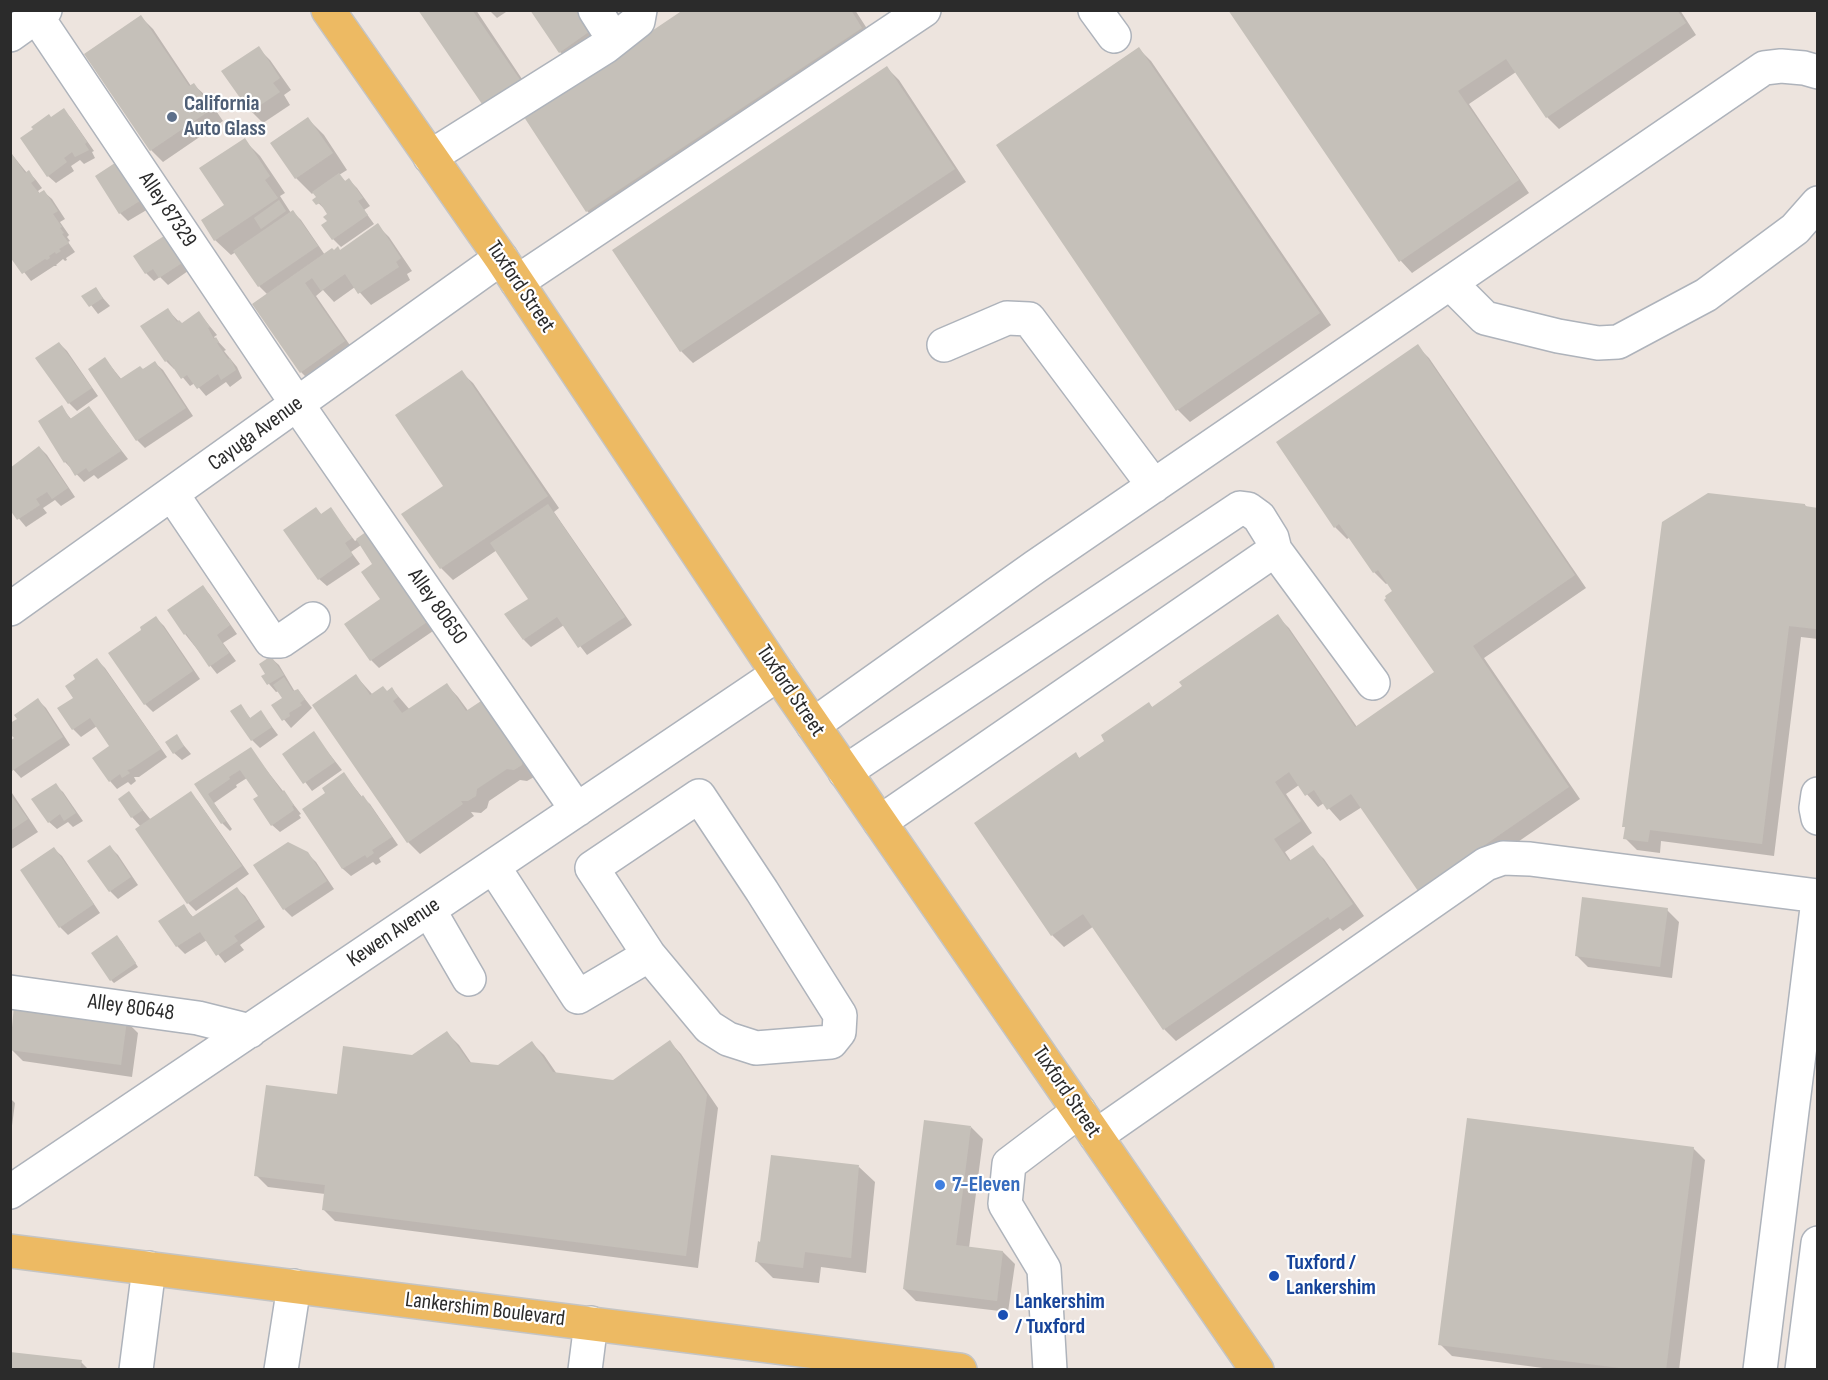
<!DOCTYPE html>
<style>
body{margin:0}
#map{position:relative;width:1828px;height:1380px;overflow:hidden;background:#ede4de;font-family:"Sofia Sans Condensed",sans-serif}
canvas{display:block}
.frame{position:absolute;inset:0;border:12px solid #2b2b2b;pointer-events:none}
</style>
<div id="map">
<canvas width="1828" height="1380"></canvas>
<div class="frame"></div>
</div>
<script>
const g = document.querySelector('canvas').getContext('2d');
g.lineJoin = 'round';
function fill(path, color) { g.fillStyle = color; g.fill(path, 'evenodd'); }
const poly = rows => new Path2D(rows.map(r => 'M' + r).join(''));
function stroke(path, color, width, dash) { g.strokeStyle = color; g.lineWidth = width; g.lineCap = dash ? 'butt' : 'round'; g.setLineDash(dash || []); g.stroke(path); }
function drawText(font, color, halo, rows, align = 'center') {
  g.font = font + ' "Sofia Sans Condensed",sans-serif'; g.lineWidth = 4.5; g.setLineDash([]); g.textBaseline = 'middle'; g.strokeStyle = halo; g.fillStyle = color; for (const [text, x, y, turn = 0] of rows) {
    g.save(); g.translate(x, y); g.rotate((+turn || 0) * Math.PI / 180); g.textAlign = isNaN(turn) ? turn : align; if (halo) g.strokeText(text, 0, 0); g.fillText(text, 0, 0); g.restore();
  }
}
fill(poly([
 [420,10,476,10,532,94],
 [489,10,509,10,497,18],
 [582,10,604,42,572,64,560,52],
 [685,10,855,10,877,44,603,227,587,211],
 [1230,10,1680,10,1696,35,1559,129,1547,117,1516,72,1469,104,1529,193,1412,273,1401,261],
 [141,17,153,29,191,86,194,85,206,96,223,121,163,162,151,150],
 [258,48,270,60,291,90,284,95,290,105,263,123,251,111,224,72],
 [1139,49,1151,61,1331,325,1190,422,1178,410,998,146],
 [887,68,899,80,966,182,693,363,681,351],
 [63,110,71,118,94,151,92,152,95,158,84,164,80,160,71,166,74,171,56,183,48,176,51,119],
 [308,119,324,135,347,170,339,175,346,182,349,180,357,188,370,206,364,210,374,224,341,247,333,239,329,221,330,214,315,200,318,197,314,192,312,194,296,178],
 [244,140,260,156,285,193,280,196,291,213,293,212,301,220,325,255,341,251,377,225,389,237,412,271,407,274,410,280,371,305,355,287,334,302,323,290,316,296,356,354,313,384,301,372,254,305,268,295,259,286,236,252,231,255,215,240],
 [10,152,27,173,29,172,36,180,42,188,38,191,40,194,44,192,52,199,65,219,60,222,69,235,67,237,70,241,68,242,75,252,66,258,67,260,65,261,63,259,56,265,57,266,54,266,31,281,10,254],
 [118,163,150,208,128,221,120,213,97,176],
 [163,238,171,245,188,271,168,285,160,277,154,281,146,273,135,256],
 [95,289,110,306,98,314,84,296],
 [168,310,182,325,199,313,217,335,214,337,226,350,224,351,237,367,242,378,230,387,226,382,206,396,195,383,190,386,175,368,174,369,166,361],
 [59,343,67,351,98,396,77,411,69,403],
 [1417,346,1429,358,1586,588,1484,658,1580,799,1431,902,1419,890,1362,807,1340,821,1324,803,1318,807,1299,785,1286,794,1312,833,1285,852,1291,861,1312,847,1324,859,1364,916,1343,931,1340,928,1176,1041,1164,1029,1094,926,1064,947,1052,935,1076,754,1080,759,1106,741,1149,704,1153,708,1277,616,1289,628,1357,727,1436,673,1388,583,1386,584,1374,572,1350,537,1347,539,1335,527],
 [105,359,122,380,155,363,163,370,193,416,145,448,137,440,90,369],
 [461,372,473,383,559,508,554,512,632,625,587,655,564,625,531,647,524,640,530,599,497,550,453,580,441,568,403,515,445,486],
 [61,407,72,420,89,408,128,459,98,479,94,475,84,482,65,462],
 [39,447,47,455,75,497,61,506,55,500,43,508,47,513,26,527,10,508],
 [1805,505,1808,508,1818,509,1818,639,1801,637,1774,856,1661,841,1660,853,1637,850,1625,838,1626,828,1624,826],
 [316,509,322,515,330,509,355,541,370,531,436,629,379,668,371,660,382,600,374,564,361,545,351,552,360,564,327,586,319,579],
 [203,587,210,595,237,634,223,643,236,661,217,674,185,634],
 [156,618,164,626,200,679,153,712,145,704,144,630],
 [271,658,279,665,295,692,298,690,312,708,291,728,273,706,284,699,279,691,276,692,263,677,267,674],
 [97,660,105,668,167,757,139,777,134,777,136,781,131,785,128,782,117,789,110,781,111,746,97,726,81,737,73,729,75,698],
 [356,676,373,695,387,693,392,689,410,710,447,685,458,697,469,712,536,771,534,777,527,781,520,780,489,801,487,808,481,813,471,812,474,816,420,854,408,842],
 [38,700,46,708,70,745,21,778,10,766,10,743,16,739],
 [240,706,251,719,261,712,278,735,260,748,252,740],
 [313,733,342,770,312,791,284,754],
 [176,736,191,754,182,760,174,753],
 [250,749,301,814,299,815,301,818,280,832,272,825,260,796,247,778,236,785,237,787,214,803,232,829,230,831,222,823,196,785],
 [344,774,362,797,370,804,398,845,379,858,381,862,376,865,373,862,351,876,343,869,304,809,327,793],
 [55,785,63,792,83,821,73,827,68,822,57,829,49,822],
 [10,790,38,832,10,850],
 [129,793,151,820,190,793,198,801,249,874,196,911,188,903,141,827,132,817,120,799],
 [110,847,118,855,138,885,118,899,110,891,89,861],
 [54,849,62,856,100,913,68,935,60,927],
 [307,853,316,862,334,889,292,917,284,909,255,866],
 [237,889,245,896,265,927,240,945,244,950,225,963,207,940,185,954,177,946,161,922,183,906,194,918],
 [1667,910,1679,922,1672,978,1588,967,1576,955],
 [121,941,138,967,114,983,111,980],
 [126,1021,138,1033,132,1077,23,1061,11,1049],
 [447,1033,459,1045,472,1064,498,1066,532,1043,544,1055,557,1074,613,1081,670,1042,681,1054,718,1108,698,1268,335,1221,323,1209,325,1194,268,1187,256,1175,338,1096,412,1057],
 [10,1098,15,1103,10,1141],
 [971,1127,983,1139,969,1248,1003,1252,1015,1264,1008,1312,916,1301,904,1289],
 [1693,1148,1705,1160,1679,1370,1558,1370,1452,1356,1440,1344],
 [859,1167,875,1182,866,1273,821,1267,819,1283,773,1278,757,1262],
 [81,1362,89,1370,10,1370]
]), '#0003');
fill(poly([
 [418,10,472,10,521,81,484,107],
 [530,10,580,10,593,29,559,53],
 [683,10,851,10,862,28,586,212,524,117],
 [1228,10,1677,10,1686,23,1546,118,1506,59,1458,91,1519,180,1399,262],
 [141,15,189,86,194,83,212,109,150,151,84,54],
 [259,46,280,78,273,83,280,92,250,112,221,71],
 [1139,47,1320,313,1176,411,996,145],
 [887,66,955,169,680,352,612,250],
 [64,108,87,142,85,144,89,150,75,157,72,152,64,158,67,162,47,177,20,138,33,129,31,127,49,114,51,117],
 [308,117,333,153,295,179,270,143],
 [245,138,270,176,265,180,278,198,214,241,201,220,224,205,199,168],
 [10,151,25,173,29,170,35,180,31,183,39,193,44,190,58,211,53,214,62,227,60,228,64,233,62,234,69,243,59,249,61,251,56,254,55,252,49,256,50,258,47,260,45,259,22,274,10,257],
 [118,161,143,199,119,214,95,176],
 [339,173,345,181,349,178,363,198,358,201,368,215,332,240,321,225,327,221,323,217,327,214,320,203,316,205,312,200,316,197,312,192],
 [279,200,286,211,261,229,254,218],
 [293,210,318,246,258,287,233,251],
 [378,223,401,258,396,262,399,267,358,294,345,274,321,291,312,278,305,283,345,341,300,373,252,304,332,248,334,250,338,246,340,250],
 [164,236,182,263,159,278,153,269,145,274,133,256],
 [96,287,103,298,89,307,81,296],
 [168,308,177,322,179,320,182,323,199,311,210,327,208,328,214,339,216,337,219,342,217,343,228,359,230,358,236,370,221,380,218,374,197,389,187,375,181,379,168,360,165,362,140,326],
 [59,342,92,388,68,404,35,358],
 [1418,344,1575,575,1473,646,1569,787,1418,891,1351,794,1327,810,1314,790,1305,796,1289,772,1275,782,1301,821,1274,839,1289,861,1313,845,1353,904,1330,920,1328,917,1163,1030,1083,914,1051,936,974,823,1076,752,1079,758,1104,741,1101,735,1149,702,1152,707,1182,686,1179,682,1278,614,1355,727,1434,672,1384,600,1386,598,1385,596,1392,591,1378,570,1373,573,1339,524,1334,528,1276,442],
 [105,357,120,379,140,366,143,369,155,361,186,408,136,441,88,369],
 [462,370,548,496,440,569,401,514,443,486,395,415],
 [62,405,70,419,89,406,121,451,89,472,86,468,75,476,66,461,64,463,38,421],
 [39,446,68,488,52,499,47,492,36,499,40,505,17,520,10,510,10,468],
 [1708,493,1805,504,1805,506,1818,508,1816,629,1789,626,1762,844,1650,830,1648,842,1623,839,1625,827,1622,827,1662,522],
 [548,504,625,617,578,648,557,617,523,640,504,614,528,599,490,543],
 [316,507,321,514,331,507,352,538,345,543,353,555,318,580,283,530],
 [370,529,430,620,370,661,344,624,380,599,361,572,372,564,356,539],
 [203,585,230,625,217,635,229,653,209,667,186,633,184,635,167,610],
 [156,616,193,671,144,705,108,653,141,630,140,627],
 [271,656,284,675,267,685,261,676,265,674,259,664],
 [97,658,161,749,131,769,127,770,130,773,122,778,120,774,109,782,92,758,109,746,90,718,72,730,57,708,73,698,65,686,75,679,73,675],
 [356,674,370,695,383,686,387,691,392,687,398,697,393,701,402,713,447,683,466,711,484,699,523,760,522,765,514,770,507,769,477,789,476,796,468,801,461,801,463,804,407,843,312,705],
 [284,677,293,691,298,689,305,699,300,703,302,705,289,713,290,716,282,721,271,705,282,698,273,685],
 [38,698,63,737,12,771,10,741,14,738,10,734,10,723,17,719,14,715],
 [241,704,250,718,261,710,272,727,251,741,230,711],
 [314,731,335,762,303,784,282,754],
 [177,734,184,746,173,754,165,742],
 [251,747,282,792,284,790,294,805,292,806,294,810,271,826,253,799,258,796,240,770,229,777,230,779,208,794,226,821,221,824,194,784],
 [344,772,361,797,363,795,392,837,372,850,374,853,367,858,365,855,342,869,302,809,325,793,322,788],
 [56,783,76,813,64,821,60,814,48,823,31,799],
 [129,791,143,810,131,818,118,799],
 [191,791,242,866,187,904,135,829],
 [10,794,28,819,10,831],
 [288,842,308,852,327,881,283,910,253,865],
 [110,845,131,877,109,892,87,861],
 [54,847,94,904,59,928,20,870],
 [237,887,259,919,234,936,238,941,216,956,200,932,176,947,158,921,184,904,192,917],
 [1582,897,1668,908,1660,967,1575,956],
 [117,935,136,963,110,981,91,953],
 [14,1005,127,1020,121,1065,10,1050],
 [447,1031,469,1062,498,1065,532,1041,553,1072,613,1080,670,1040,707,1095,686,1256,322,1210,325,1185,254,1176,266,1085,337,1094,343,1046,412,1055],
 [1467,1118,1694,1147,1666,1370,1636,1370,1438,1345],
 [924,1120,971,1126,956,1245,1003,1251,997,1301,903,1289],
 [771,1155,859,1165,851,1258,805,1252,803,1268,755,1262,758,1241,760,1242],
 [10,1352,82,1360,80,1370,10,1370]
]), '#c5c0b9');
const minor = poly([
 [595,10,614,40],
 [1095,10,1114,36],
 [37,17,297,404,577,810],
 [10,35,45,10],
 [430,157,605,47,638,21,640,10],
 [517,282,924,10],
 [1450,283,1485,318,1558,336,1598,343,1618,342,1706,295,1795,229,1818,203],
 [944,345,1007,318,1029,319,1154,486],
 [172,494,271,641,281,641,313,619],
 [10,609,501,258],
 [813,725,1035,567,1764,68,1781,66,1804,68,1818,72],
 [845,772,1240,508,1248,509,1259,517,1272,538,1275,550],
 [1818,794,1816,808,1818,818],
 [880,822,1275,550,1373,683],
 [493,866,578,997,649,955,709,1027,728,1039,756,1048,831,1042,839,1032,840,1015,762,891,699,796,592,868,649,955],
 [429,910,469,979],
 [10,992,198,1018,250,1031],
 [1096,1136,1486,864,1503,858,1530,859,1818,896],
 [10,1192,778,674],
 [136,1370,149,1268],
 [281,1370,294,1286],
 [585,1370,591,1323],
 [1050,1370,1044,1269,1005,1204,1009,1164,1079,1111],
 [1760,1370,1818,900],
 [1802,1370,1818,1243]
]);
const major = poly([
 [328,10,501,258,778,674,1257,1370],
 [10,1251,960,1370]
]);
stroke(minor, '#aeb3bb', 36);
stroke(major, '#c4c4c4', 36);
stroke(minor, '#fff', 33);
stroke(major, '#edba63', 33);
for (const [x, y, r, color] of [
 [172,117,6,"#5c6f8a"],
 [940,1185,6,"#3f7fe0"],
 [1274,1276,6,"#1a4fb4"],
 [1003,1315,6,"#1a4fb4"]
]) { const dot = new Path2D(); dot.arc(x, y, r, 0, 2 * Math.PI); g.fillStyle = color; g.fill(dot); stroke(dot, '#fff', 2); }
drawText('bold 22px', '#4e5e75', '#fff', [
 ["California",184,104],
 ["Auto Glass",184,129]
], 'left');
drawText('22px', '#2b2b2b', '#fff', [
 ["Alley 87329",167,210,56],
 ["Tuxford Street",520,287,56],
 ["Cayuga Avenue",256,434,-36],
 ["Alley 80650",437,607,55],
 ["Tuxford Street",790,691,56],
 ["Kewen Avenue",394,933,-34],
 ["Alley 80648",131,1008,8],
 ["Tuxford Street",1066,1092,56],
 ["Lankershim Boulevard",485,1310,7]
]);
drawText('bold 22px', '#366cbe', '#fff', [
 ["7-Eleven",952,1185]
], 'left');
drawText('bold 22px', '#164399', '#fff', [
 ["Tuxford /",1286,1263],
 ["Lankershim",1286,1288],
 ["Lankershim",1015,1302],
 ["/ Tuxford",1015,1327]
], 'left');
</script>
